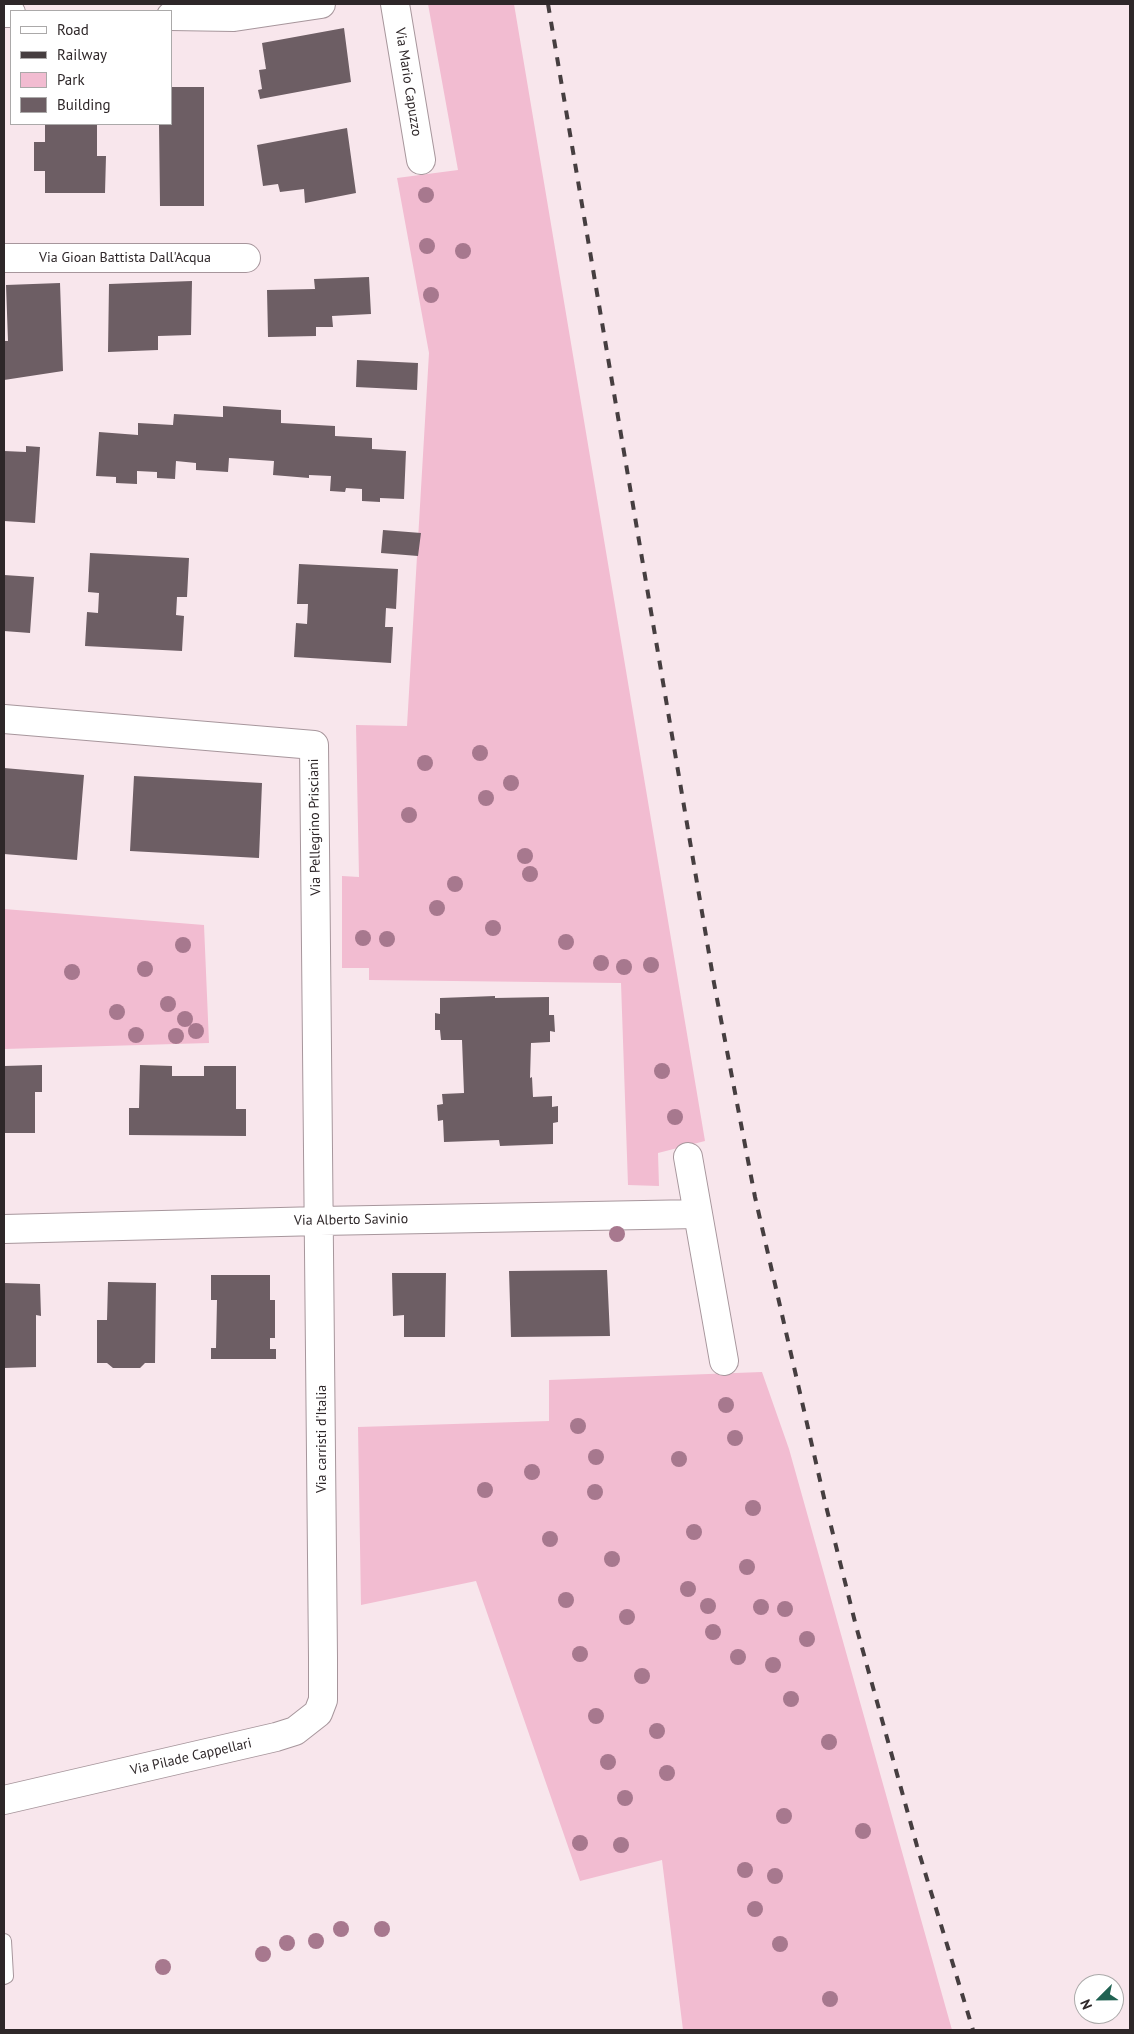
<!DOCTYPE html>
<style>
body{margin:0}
#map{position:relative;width:1134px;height:2034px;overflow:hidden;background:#f8e6ec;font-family:"PT Sans",sans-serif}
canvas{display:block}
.frame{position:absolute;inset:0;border:5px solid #2e2729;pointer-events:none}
.legend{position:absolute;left:10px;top:10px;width:162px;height:115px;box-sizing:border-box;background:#fff;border:1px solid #aba9a9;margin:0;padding:6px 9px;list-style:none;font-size:15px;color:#2e2729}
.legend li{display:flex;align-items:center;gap:10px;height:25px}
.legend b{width:25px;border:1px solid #aba9a9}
.north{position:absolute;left:1074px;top:1974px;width:50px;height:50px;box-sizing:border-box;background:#fff;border:1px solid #aba9a9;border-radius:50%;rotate:247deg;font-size:14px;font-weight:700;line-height:20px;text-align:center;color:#2e2729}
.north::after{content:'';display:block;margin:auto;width:18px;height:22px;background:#206252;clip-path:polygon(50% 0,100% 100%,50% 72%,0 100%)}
</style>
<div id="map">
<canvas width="1134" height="2034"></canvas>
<div class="frame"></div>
<ul class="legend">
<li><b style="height:6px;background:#fff"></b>Road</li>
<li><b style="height:6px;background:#463e40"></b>Railway</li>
<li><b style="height:14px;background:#f2bcd1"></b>Park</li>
<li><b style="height:14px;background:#6d5e64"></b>Building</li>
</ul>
<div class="north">N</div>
</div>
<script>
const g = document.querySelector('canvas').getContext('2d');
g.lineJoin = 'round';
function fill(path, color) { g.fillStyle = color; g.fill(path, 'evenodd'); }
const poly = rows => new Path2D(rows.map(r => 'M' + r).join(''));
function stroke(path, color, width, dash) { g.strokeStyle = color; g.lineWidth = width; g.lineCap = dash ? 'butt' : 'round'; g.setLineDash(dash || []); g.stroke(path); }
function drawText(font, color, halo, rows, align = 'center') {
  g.font = font + ' "PT Sans",sans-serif'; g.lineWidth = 5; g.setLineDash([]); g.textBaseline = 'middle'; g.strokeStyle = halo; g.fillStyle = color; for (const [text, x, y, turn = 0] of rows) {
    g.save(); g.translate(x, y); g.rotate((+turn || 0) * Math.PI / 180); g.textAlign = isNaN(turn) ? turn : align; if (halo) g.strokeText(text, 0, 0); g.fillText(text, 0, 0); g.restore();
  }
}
fill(poly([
 [428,4,514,4,705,1141,658,1153,659,1186,628,1185,621,983,369,980,369,968,342,968,342,876,359,877,356,725,407,726,429,353,397,178,458,170],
 [4,909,204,925,209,1043,4,1049],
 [762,1372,789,1449,952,2030,683,2030,662,1860,580,1881,476,1581,361,1605,358,1427,549,1421,549,1380]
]), '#f2bcd1');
fill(poly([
 [344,28,351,82,260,99,258,90,262,89,259,70,266,69,262,43],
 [171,87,204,87,204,206,160,206,159,124,171,124],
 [45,124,97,124,97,156,106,156,105,193,45,193,45,171,34,171,34,142,45,142],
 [347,128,356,193,305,203,304,189,280,192,278,184,263,186,257,145],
 [369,277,371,314,332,316,333,327,316,327,316,336,268,337,267,290,315,289,314,279],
 [192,281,191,335,158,336,158,350,108,352,109,284],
 [60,283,63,371,4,380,4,341,8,341,6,285],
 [357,360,418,363,417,390,356,387],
 [223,406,281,410,281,423,335,426,335,436,372,438,372,449,406,451,404,499,380,498,380,502,362,501,362,489,346,488,345,492,330,491,331,476,309,475,309,478,273,475,274,461,229,458,228,472,196,470,196,463,176,461,175,479,157,478,157,472,137,471,137,484,116,483,116,477,96,476,99,432,138,435,138,423,173,425,174,414,223,417],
 [26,446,40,447,35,523,4,521,4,451,26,452],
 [383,530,421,533,418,556,381,553],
 [90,553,189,558,187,597,177,597,176,615,184,616,182,651,85,646,87,612,98,613,99,593,88,592],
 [299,564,398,569,396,609,386,608,385,627,393,627,391,663,294,657,296,623,307,624,308,604,297,604],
 [4,575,34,577,30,633,4,631],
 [4,768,84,775,77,860,4,854],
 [134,776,262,783,259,858,130,851],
 [495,996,495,998,549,997,549,1015,554,1015,555,1032,550,1031,550,1042,531,1043,530,1078,532,1077,533,1097,552,1096,552,1107,558,1106,558,1122,553,1123,553,1144,500,1146,499,1140,444,1142,443,1120,438,1121,437,1105,443,1104,442,1094,464,1093,462,1040,441,1040,440,1030,435,1030,435,1013,440,1014,440,998],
 [42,1065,42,1092,35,1092,35,1133,4,1133,4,1066],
 [140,1065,172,1066,172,1076,204,1076,204,1066,236,1066,236,1109,246,1109,246,1136,129,1135,129,1108,139,1108],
 [607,1270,610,1336,511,1337,509,1271],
 [392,1273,446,1273,445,1337,404,1337,404,1315,393,1316],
 [211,1275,270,1275,270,1300,275,1300,275,1338,270,1338,270,1349,276,1349,276,1359,211,1359,211,1348,216,1348,217,1300,211,1300],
 [108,1282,156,1283,155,1363,145,1363,140,1368,113,1368,107,1363,97,1363,97,1320,107,1320],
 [4,1283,40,1284,41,1316,36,1315,36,1367,4,1368]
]), '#6d5e64');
const service = poly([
 [4,1941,6,1976,4,1977]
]);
const minor = poly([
 [395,4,421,160],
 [4,13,11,13],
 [171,16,234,17,321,4],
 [4,258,246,258],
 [4,719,314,745,323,1658,323,1700,318,1713,295,1731,276,1737,4,1800],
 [688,1157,724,1361],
 [4,1229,320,1221,698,1214]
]);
stroke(service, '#a7969c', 16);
stroke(minor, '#a7969c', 30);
stroke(service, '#fff', 14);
stroke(minor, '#fff', 28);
stroke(poly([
 [548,4,714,983,755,1197,825,1502,856,1626,917,1846,973,2030]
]), '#463e40', 4, [9, 9]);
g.fillStyle = '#a7788e';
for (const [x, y] of [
 [426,195],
 [427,246],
 [463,251],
 [431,295],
 [480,753],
 [425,763],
 [511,783],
 [486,798],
 [409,815],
 [525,856],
 [530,874],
 [455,884],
 [437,908],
 [493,928],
 [363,938],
 [387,939],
 [566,942],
 [183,945],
 [601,963],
 [651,965],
 [624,967],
 [145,969],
 [72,972],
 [168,1004],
 [117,1012],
 [185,1019],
 [196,1031],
 [136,1035],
 [176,1036],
 [662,1071],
 [675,1117],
 [617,1234],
 [726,1405],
 [578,1426],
 [735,1438],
 [596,1457],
 [679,1459],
 [532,1472],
 [485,1490],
 [595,1492],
 [753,1508],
 [694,1532],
 [550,1539],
 [612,1559],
 [747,1567],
 [688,1589],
 [566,1600],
 [708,1606],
 [761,1607],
 [785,1609],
 [627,1617],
 [713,1632],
 [807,1639],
 [580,1654],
 [738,1657],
 [773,1665],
 [642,1676],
 [791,1699],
 [596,1716],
 [657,1731],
 [829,1742],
 [608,1762],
 [667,1773],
 [625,1798],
 [784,1816],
 [863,1831],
 [580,1843],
 [621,1845],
 [745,1870],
 [775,1876],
 [755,1909],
 [341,1929],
 [382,1929],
 [316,1941],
 [287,1943],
 [780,1944],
 [263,1954],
 [163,1967],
 [830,1999]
]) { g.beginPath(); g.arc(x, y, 8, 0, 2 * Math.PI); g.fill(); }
drawText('14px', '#2e2729', '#fff', [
 ["Via Mario Capuzzo",408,82,81],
 ["Via Gioan Battista Dall'Acqua",125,258],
 ["Via Pellegrino Prisciani",315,827,-91],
 ["Via Alberto Savinio",351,1220,-1],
 ["Via carristi d'Italia",322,1439,-90],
 ["Via Pilade Cappellari",191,1757,-13]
]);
</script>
